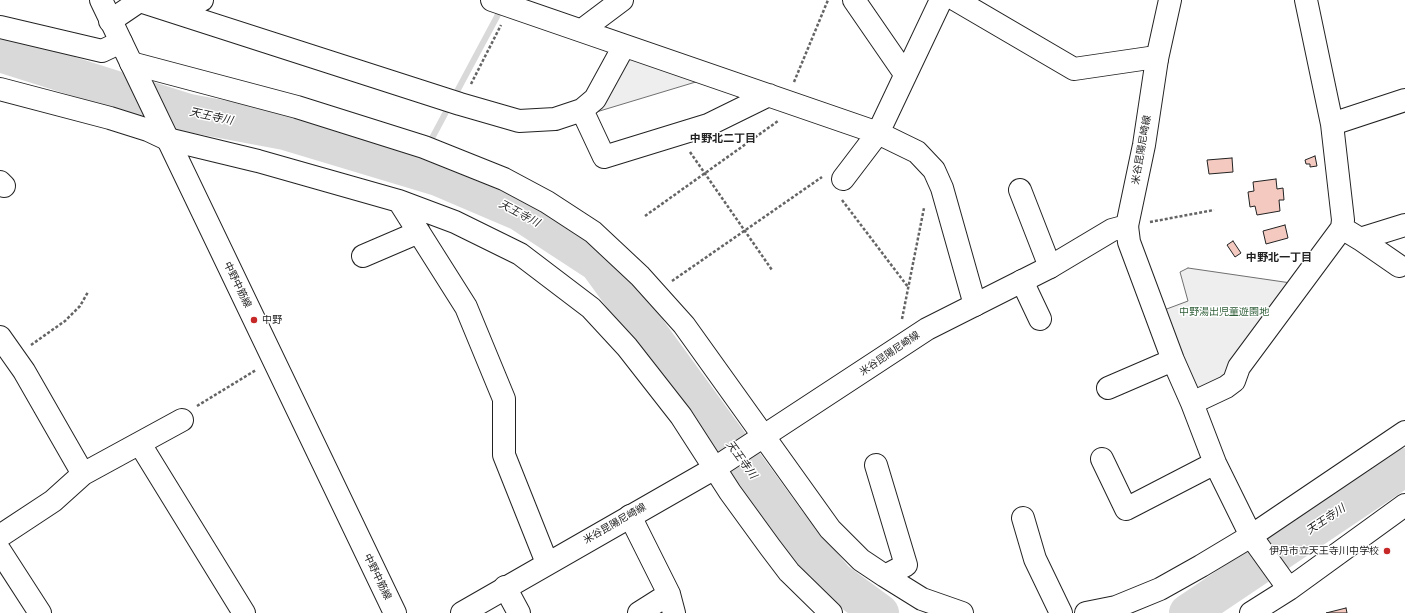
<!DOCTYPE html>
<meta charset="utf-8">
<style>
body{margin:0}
canvas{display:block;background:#fff}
</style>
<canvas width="1405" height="613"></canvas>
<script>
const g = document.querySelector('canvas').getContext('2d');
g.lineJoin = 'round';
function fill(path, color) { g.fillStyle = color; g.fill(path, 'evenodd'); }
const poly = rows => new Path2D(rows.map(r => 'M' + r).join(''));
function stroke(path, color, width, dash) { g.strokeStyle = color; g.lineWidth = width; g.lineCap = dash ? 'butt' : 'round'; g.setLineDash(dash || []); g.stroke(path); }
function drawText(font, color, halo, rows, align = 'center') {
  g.font = font + ' Roboto,"Noto Sans JP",sans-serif'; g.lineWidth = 3; g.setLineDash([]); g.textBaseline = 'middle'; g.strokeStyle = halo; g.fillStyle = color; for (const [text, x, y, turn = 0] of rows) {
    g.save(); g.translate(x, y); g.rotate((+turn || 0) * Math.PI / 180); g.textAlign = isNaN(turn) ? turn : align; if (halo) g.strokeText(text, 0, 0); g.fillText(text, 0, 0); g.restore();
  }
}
const green = poly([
 [630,58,699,81,593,113,630,58],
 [1188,268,1291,283,1223,381,1195,398,1164,310,1188,301,1180,272,1188,268]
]);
fill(green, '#eee');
stroke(green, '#6f6f6f', 1);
stroke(poly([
 [415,170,501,9]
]), '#d9d9d9', 6);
stroke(poly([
 [0,53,189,113,285,131,438,177,520,212,598,263,788,524,835,580,880,613],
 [1188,613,1405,467]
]), '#d9d9d9', 38);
const building = poly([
 [1315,156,1317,166,1310,167,1310,164,1306,164,1305,160,1315,156],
 [1232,158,1233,172,1209,174,1207,160,1232,158],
 [1276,179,1277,189,1283,188,1284,200,1279,200,1280,211,1257,215,1255,206,1250,207,1248,192,1254,191,1253,182,1276,179],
 [1285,225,1288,238,1266,244,1263,231,1285,225],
 [1233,241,1241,253,1235,257,1227,245,1233,241],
 [1346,608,1347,613,1326,613,1346,608]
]);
fill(building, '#f3c9c0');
stroke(building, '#222', 1);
const minor = poly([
 [492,0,878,133,917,152,934,170,942,188,975,305],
 [854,0,905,74],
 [956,0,1074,69,1149,58,1157,59],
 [140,1,460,104,519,121,555,119,582,110,595,99,624,46],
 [171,11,202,0],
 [110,21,141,0],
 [0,27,102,51,121,42],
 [582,30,622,0],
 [131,63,297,107,424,147,504,179,547,202,593,232,640,276,684,325,830,529,861,560,885,576,922,599,962,613],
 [0,89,110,118,148,130,167,139,258,161,399,201,455,222,520,254,591,308,627,347,681,416,730,492,770,547,789,572,831,613],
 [582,110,604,157,708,125,769,95],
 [1332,124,1405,100],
 [843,179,878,133,941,0],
 [0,182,4,186],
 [1020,190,1050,267],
 [399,201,466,307,504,399,504,455,547,563],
 [1127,226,1129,242,1173,360,1192,403,1215,463,1251,536,1289,589],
 [1342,228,1360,239,1405,225],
 [1360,239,1399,266],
 [363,256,419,232],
 [1022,281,1040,319],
 [0,337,24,371,83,474],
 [1108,388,1173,360],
 [1192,403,1226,387,1234,381,1239,367,1342,228,1343,220,1332,124,1306,0],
 [140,444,244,613],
 [1102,459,1126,509,1215,463],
 [876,465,906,565,885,576],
 [630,516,669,594,674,613],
 [1023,518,1035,559,1061,613],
 [0,536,53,501,83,474,182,420],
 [0,551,40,613],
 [505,587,519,613],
 [639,613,669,594],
 [1086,613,1116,607,1160,589,1201,566,1251,536,1405,432],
 [1251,613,1289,589,1405,505]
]);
const major = poly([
 [101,0,395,613],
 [462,613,715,468,927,329,1050,267,1112,230,1127,226,1144,145,1157,59,1170,0]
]);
stroke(minor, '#222', 24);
stroke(major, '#222', 24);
stroke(poly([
 [794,82,828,0],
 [471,84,501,25],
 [690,152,772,270],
 [842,200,908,287],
 [645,216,778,121],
 [1150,222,1214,210],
 [672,281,822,177],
 [902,319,924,208],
 [31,345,65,321,80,306,88,292],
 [197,406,256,370]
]), '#646464', 2.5, [3, 2]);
stroke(minor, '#fff', 22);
stroke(major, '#fff', 22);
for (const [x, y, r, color] of [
 [254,320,4,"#c62828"],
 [1387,551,4,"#c62828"]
]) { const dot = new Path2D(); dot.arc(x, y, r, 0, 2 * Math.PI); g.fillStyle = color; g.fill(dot); stroke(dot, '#fff', 1.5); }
drawText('10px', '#222', '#fff', [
 ["米谷昆陽尼崎線",1142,150,-80],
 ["中野中筋線",237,285,64],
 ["米谷昆陽尼崎線",890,354,-34],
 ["米谷昆陽尼崎線",615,524,-30],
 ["中野中筋線",377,577,64]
]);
drawText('10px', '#2f5e38', '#fff', [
 ["中野湯出児童遊園地",1224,312]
]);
drawText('10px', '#222', '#fff', [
 ["中野",262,320],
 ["伊丹市立天王寺川中学校",1379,551,"right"]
], 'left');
drawText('italic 11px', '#222', '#fff', [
 ["天王寺川",211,117,12],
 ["天王寺川",519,214,28],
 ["天王寺川",741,460,54],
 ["天王寺川",1326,520,-34]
]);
drawText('bold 11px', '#222', '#fff', [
 ["中野北二丁目",723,139],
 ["中野北一丁目",1279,258]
]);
</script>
